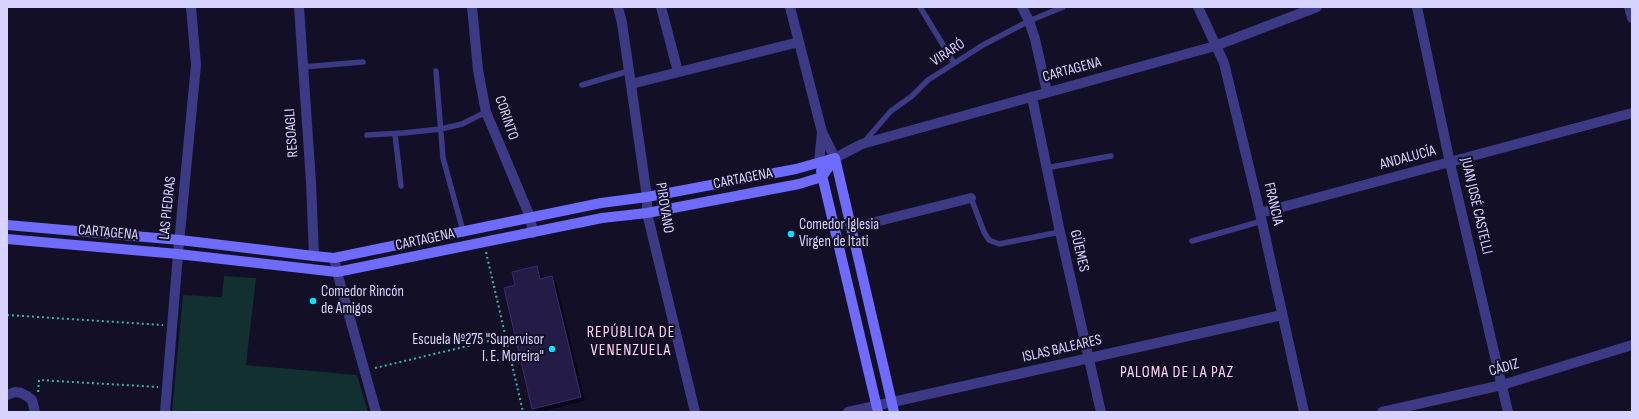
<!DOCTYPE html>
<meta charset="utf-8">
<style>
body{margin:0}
#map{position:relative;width:1639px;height:419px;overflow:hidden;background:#130f26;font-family:"Sofia Sans Condensed",sans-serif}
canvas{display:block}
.frame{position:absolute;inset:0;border:8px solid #d9d4ff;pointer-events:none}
</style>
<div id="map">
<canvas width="1639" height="419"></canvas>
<div class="frame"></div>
</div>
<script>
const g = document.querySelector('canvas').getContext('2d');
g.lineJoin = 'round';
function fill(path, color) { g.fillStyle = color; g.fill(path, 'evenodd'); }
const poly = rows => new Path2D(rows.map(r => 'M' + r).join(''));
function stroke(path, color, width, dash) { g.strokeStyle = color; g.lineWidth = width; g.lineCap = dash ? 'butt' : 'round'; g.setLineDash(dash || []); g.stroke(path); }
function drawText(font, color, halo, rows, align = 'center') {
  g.font = font + ' "Sofia Sans Condensed",sans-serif'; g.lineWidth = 4; g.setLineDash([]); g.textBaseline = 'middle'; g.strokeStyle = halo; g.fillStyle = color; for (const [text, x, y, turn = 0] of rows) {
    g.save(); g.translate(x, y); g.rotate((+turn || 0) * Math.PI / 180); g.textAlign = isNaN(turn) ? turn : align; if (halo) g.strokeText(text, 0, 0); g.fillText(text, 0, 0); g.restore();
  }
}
fill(poly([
 [224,276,256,278,246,365,357,375,368,412,172,412,183,295,222,297]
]), '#12302f');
fill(poly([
 [537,267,541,271,543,279,552,277,556,281,585,401,540,412,536,412,532,408,516,286]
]), '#0007');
const building = poly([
 [537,266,540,279,552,276,581,397,532,409,504,288,515,285,512,272,537,266]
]);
fill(building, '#241b47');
stroke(building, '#3b2d73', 1);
stroke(poly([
 [486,252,523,412],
 [7,315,163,325],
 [375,368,506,337],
 [38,392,39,380,158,387]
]), '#2fb8b0', 2, [2, 3]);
stroke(poly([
 [920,7,954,63],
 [303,67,363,62],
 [436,71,443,158,463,231],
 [582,85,629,71],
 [395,134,401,186],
 [367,135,403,133,441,129,462,124,486,112],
 [864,142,891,111,912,96,928,80,983,45,1029,21,1063,7],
 [1046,168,1111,156],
 [971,198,984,232,989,240,999,244,1060,232],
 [1192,241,1262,221]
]), '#3d3a85', 5.5);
stroke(poly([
 [299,7,311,182,314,256],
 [472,7,478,70,486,112,530,217,533,233],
 [618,7,622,23,629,71,647,197,647,213,695,412],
 [661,7,678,72],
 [790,7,822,132,835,158],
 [1022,7,1029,21,1035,39,1047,92],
 [1198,7,1224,63,1260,213,1304,412],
 [1417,7,1450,163,1508,412],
 [1629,7,1632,18],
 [631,84,799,42],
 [1032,97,1060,232,1101,412],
 [819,162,822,132],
 [1260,213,1632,113],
 [851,228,971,198],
 [334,258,337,272,376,412],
 [7,395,15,392,21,393,27,396,32,400,35,412],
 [165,412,178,254,196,65,191,7],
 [848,412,1282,315],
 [1382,412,1502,385,1632,345]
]), '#3d3a85', 10);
stroke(poly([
 [835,158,862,144,1215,46,1317,7]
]), '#3d3a85', 10);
stroke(poly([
 [835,158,894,412],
 [821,171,878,412],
 [7,225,180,240,314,256,334,258,601,203,647,197,796,169,835,158],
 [7,239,178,254,337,272,602,218,647,213,799,184,822,177,835,158]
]), '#6f6bff', 10);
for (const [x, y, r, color] of [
 [791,234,4,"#00e5ff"],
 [313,301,4,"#00e5ff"],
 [552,349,4,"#00e5ff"]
]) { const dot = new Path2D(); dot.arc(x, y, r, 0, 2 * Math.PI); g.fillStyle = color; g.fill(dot); stroke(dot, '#130f26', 1.5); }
drawText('15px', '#d9d4ff', '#130f26', [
 ["VIRARÓ",948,53,-33],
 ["CARTAGENA",1072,70,-15],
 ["CORINTO",506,118,71],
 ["RESOAGLI",292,133,-94],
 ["ANDALUCÍA",1408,158,-15],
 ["CARTAGENA",743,179,-11],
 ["FRANCIA",1273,204,77],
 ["JUAN JOSÉ CASTELLI",1476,206,77],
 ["LAS PIEDRAS",168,208,-84],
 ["PIROVANO",664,208,81],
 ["CARTAGENA",108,233,5],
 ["CARTAGENA",425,240,-12],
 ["GÜEMES",1079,251,77],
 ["ISLAS BALEARES",1062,349,-13],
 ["CÁDIZ",1504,368,-16]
]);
drawText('15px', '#d9d4ff', '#130f26', [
 ["Comedor Iglesia",799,225],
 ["Virgen de Itati",799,242],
 ["Comedor Rincón",321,292],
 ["de Amigos",321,309],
 ["Escuela Nº275 \"Supervisor",544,340,"right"],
 ["I. E. Moreira\"",544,357,"right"]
], 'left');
g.letterSpacing = '1px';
drawText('16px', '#ffd6f0', '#130f26', [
 ["REPÚBLICA DE",631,333],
 ["VENENZUELA",631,351],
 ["PALOMA DE LA PAZ",1177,373]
]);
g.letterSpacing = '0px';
</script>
